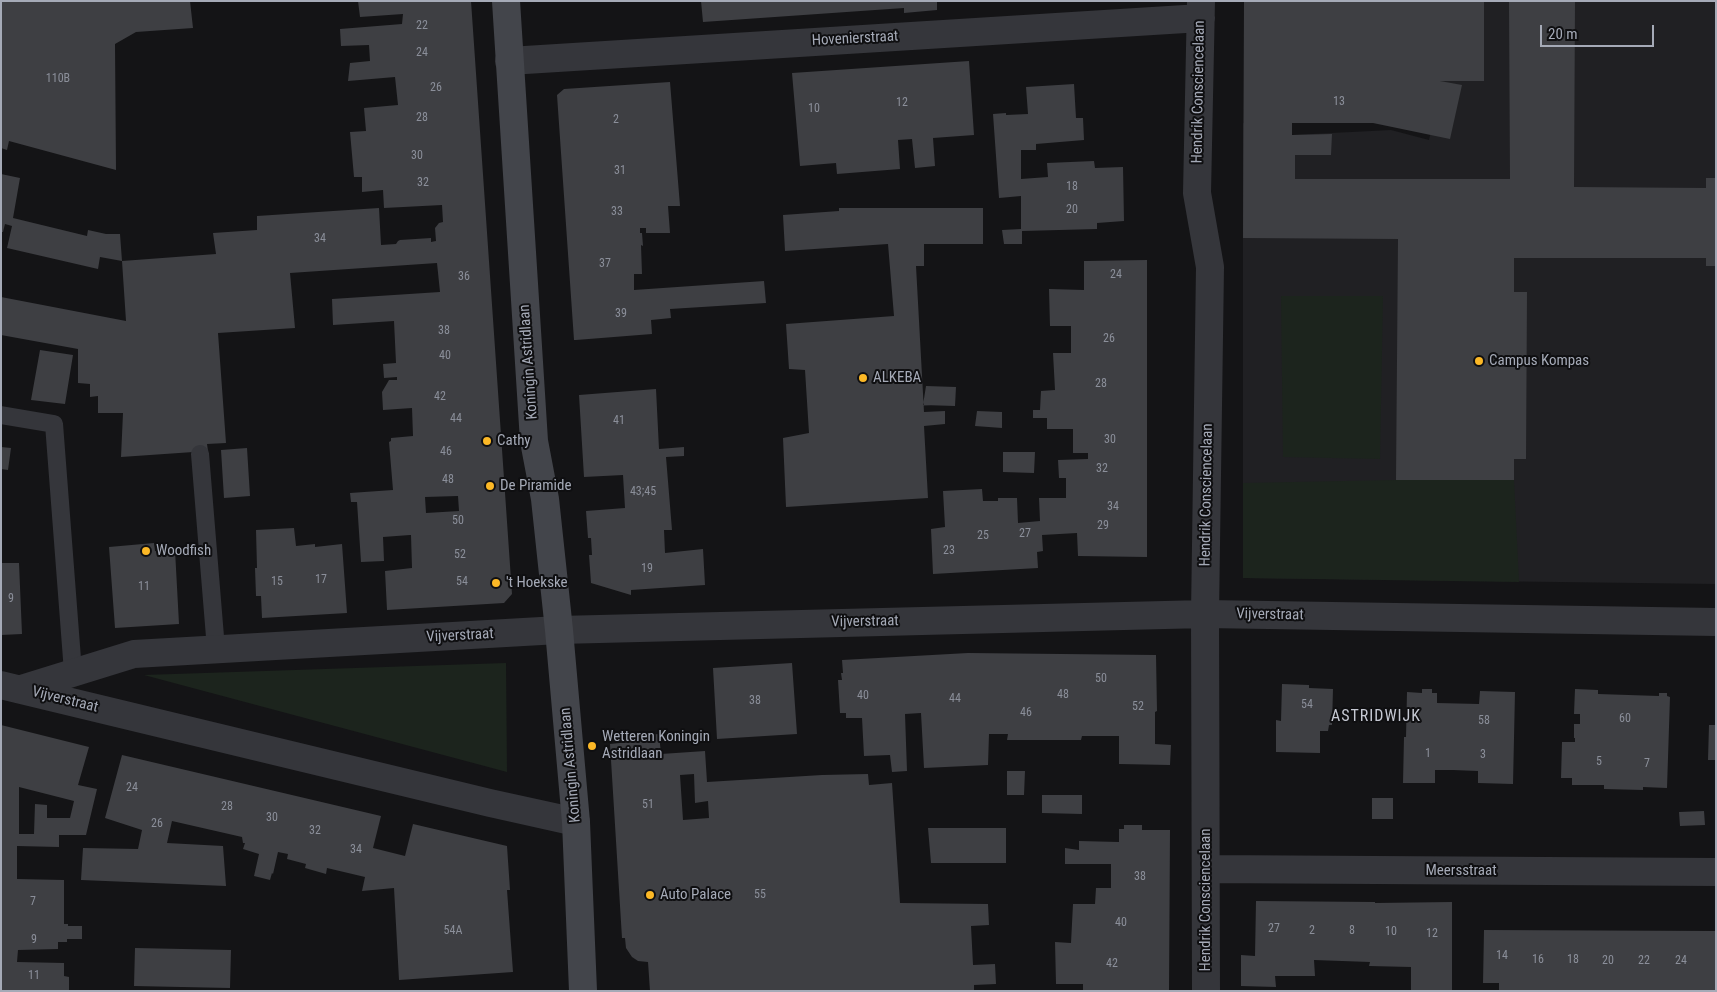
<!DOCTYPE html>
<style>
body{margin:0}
#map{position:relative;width:1717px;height:992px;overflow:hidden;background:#141416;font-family:"Roboto Condensed",sans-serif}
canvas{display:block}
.frame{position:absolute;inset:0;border:2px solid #a5aab7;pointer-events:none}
.scale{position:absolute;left:1540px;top:25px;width:114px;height:22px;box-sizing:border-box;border:2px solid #a5aab7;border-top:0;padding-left:6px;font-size:15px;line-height:18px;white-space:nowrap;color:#a5aab7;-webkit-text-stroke:4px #0f0f11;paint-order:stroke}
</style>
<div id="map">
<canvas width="1717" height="992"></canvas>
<div class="frame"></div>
<div class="scale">20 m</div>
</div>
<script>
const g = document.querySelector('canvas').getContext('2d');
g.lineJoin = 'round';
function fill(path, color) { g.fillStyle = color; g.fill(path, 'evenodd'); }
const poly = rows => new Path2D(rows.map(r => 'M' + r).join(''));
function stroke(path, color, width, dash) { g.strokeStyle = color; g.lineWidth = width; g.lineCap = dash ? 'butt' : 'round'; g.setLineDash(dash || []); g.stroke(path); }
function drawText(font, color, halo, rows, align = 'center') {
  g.font = font + ' "Roboto Condensed",sans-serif'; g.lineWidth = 4; g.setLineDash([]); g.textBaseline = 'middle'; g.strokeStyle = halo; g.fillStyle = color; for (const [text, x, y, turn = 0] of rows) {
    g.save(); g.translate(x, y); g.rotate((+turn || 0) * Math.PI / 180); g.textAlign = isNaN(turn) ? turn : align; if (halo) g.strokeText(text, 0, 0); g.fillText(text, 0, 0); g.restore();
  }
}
fill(poly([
 [1458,1,1716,1,1716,584,1243,578,1243,123,1292,135,1391,130,1429,140]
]), '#202023');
fill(poly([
 [1281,296,1383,296,1380,459,1283,457],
 [1396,480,1514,480,1519,582,1243,578,1243,483],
 [506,663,507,772,144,675]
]), '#1c241d');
fill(poly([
 [1,1,190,1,193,28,136,32,115,44,116,170,9,141,7,150,1,148],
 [358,1,471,1,512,594,504,603,387,610,385,571,412,568,411,535,410,535,383,537,384,561,361,562,357,502,351,502,350,493,393,490,389,442,391,441,391,438,413,436,412,408,383,410,382,392,389,380,397,380,397,377,384,378,383,364,396,363,394,321,333,325,332,299,440,292,437,263,290,273,295,328,218,333,226,443,207,444,208,451,121,457,123,413,98,413,98,396,90,397,90,384,78,383,78,349,1,335,1,297,126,321,122,261,216,254,213,233,257,230,257,216,379,208,381,245,396,244,398,241,400,240,431,238,431,242,436,241,435,228,439,223,443,222,442,205,384,208,383,190,362,192,362,177,354,177,350,132,366,131,364,108,398,105,395,77,348,81,350,63,370,61,369,45,341,46,340,29,402,24,403,14,360,17],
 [458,496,459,511,426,513,425,497],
 [701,1,937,1,937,10,904,13,904,8,703,22],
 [1244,1,1484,1,1484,81,1440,81,1462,85,1450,139,1373,123,1292,123,1292,135,1332,134,1331,155,1295,155,1295,179,1510,179,1509,1,1575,1,1574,187,1706,188,1706,178,1716,178,1716,266,1706,266,1706,258,1514,258,1514,292,1527,292,1526,459,1514,459,1514,480,1396,480,1398,239,1243,238],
 [969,61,974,135,933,138,935,166,915,168,912,139,898,140,900,169,837,174,836,163,800,166,792,73],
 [670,82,680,206,668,206,670,233,646,233,646,228,640,228,640,233,642,233,643,246,641,245,642,274,634,274,634,290,764,281,766,303,670,309,671,318,651,320,652,334,576,340,574,340,557,95,564,89],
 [1074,84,1076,118,1083,118,1084,140,1036,144,1036,150,1021,150,1021,179,1048,177,1047,163,1094,161,1095,168,1123,167,1124,221,1097,223,1097,229,1022,231,1022,244,1004,244,1002,230,1021,229,1021,196,999,198,993,114,1006,113,1006,115,1028,114,1026,87],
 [1,174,20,178,13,218,87,236,88,230,106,234,120,234,122,261,100,257,98,269,7,248,12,226,5,224,3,232,1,232],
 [839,208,983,208,983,244,924,244,924,266,916,266,924,412,945,411,945,424,924,426,928,498,786,507,783,438,809,433,805,370,789,369,786,324,894,316,888,244,785,251,783,215,839,211],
 [1147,260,1147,557,1078,556,1077,533,1042,535,1043,551,1037,552,1038,568,933,574,931,529,945,527,943,491,982,489,983,501,998,501,998,498,1017,498,1018,523,1040,521,1039,498,1066,498,1066,478,1059,478,1058,460,1088,459,1088,453,1073,453,1073,429,1047,429,1047,418,1033,418,1033,410,1040,410,1041,391,1055,390,1053,353,1071,353,1071,326,1050,326,1049,289,1084,290,1084,261,1086,261],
 [40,350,73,355,65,404,31,400],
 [926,386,956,387,955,406,923,405],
 [656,389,659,449,684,447,684,456,666,457,672,530,664,530,665,553,703,549,705,585,631,590,631,595,591,583,589,555,592,555,591,538,588,538,586,511,625,508,623,475,584,477,579,395],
 [977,411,1002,412,1002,428,975,426],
 [1,447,11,448,8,470,1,469],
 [247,448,250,496,224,498,221,450],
 [1003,452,1035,452,1034,473,1003,472],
 [294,528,296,546,315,544,315,547,342,544,347,613,262,618,261,596,256,596,255,568,257,568,256,530],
 [154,543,155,551,175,550,179,624,115,628,109,547],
 [1,563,19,563,22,634,1,635],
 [968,653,1156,655,1157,711,1155,712,1155,744,1171,745,1170,765,1119,764,1119,736,1082,736,1081,740,1007,740,1008,734,989,734,988,765,924,768,921,713,905,714,907,771,892,772,890,755,864,756,862,718,846,718,846,713,840,713,838,680,842,680,841,673,843,673,842,660],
 [792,663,797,734,717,739,713,668],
 [1282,684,1309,685,1309,688,1333,689,1332,725,1329,725,1328,731,1320,731,1320,753,1276,752,1276,720,1281,721],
 [1422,689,1432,689,1432,693,1437,693,1437,703,1479,704,1480,691,1515,692,1513,784,1478,783,1478,771,1453,770,1435,770,1435,783,1403,783,1404,737,1406,737,1407,692,1422,693],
 [1575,689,1598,690,1598,694,1659,696,1659,693,1667,693,1667,696,1670,697,1667,788,1643,787,1643,790,1604,789,1604,785,1572,785,1572,778,1561,778,1562,742,1575,742,1575,738,1574,738,1574,724,1580,724,1580,714,1574,714],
 [1,725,89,747,78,785,97,789,86,835,59,835,59,847,17,846,17,879,64,880,64,924,68,924,68,926,82,926,82,939,67,939,67,942,58,942,58,949,18,950,17,962,64,963,64,976,69,977,69,991,1,991],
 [19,787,74,801,70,818,47,818,47,805,35,804,34,834,19,834],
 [1709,725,1716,725,1716,760,1708,760],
 [659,734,661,754,705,751,707,782,822,775,868,774,869,785,892,783,900,903,988,904,989,925,971,926,973,965,995,964,996,984,974,985,974,991,650,991,648,962,638,961,632,957,626,948,625,938,622,938,610,744,630,742,630,736],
 [694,774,695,803,708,801,709,818,683,820,680,775],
 [122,755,381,816,373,848,405,856,413,824,507,846,510,890,507,890,513,972,399,980,394,888,362,891,365,877,327,868,326,874,305,868,306,864,287,859,288,854,278,852,273,874,272,873,270,880,254,876,259,854,243,849,245,843,243,843,242,837,172,821,167,843,223,846,226,886,81,880,83,848,138,849,142,830,105,818],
 [1007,771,1025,771,1024,795,1007,795],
 [1042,795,1082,795,1082,814,1042,813],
 [1372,798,1393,798,1393,819,1372,819],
 [1704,811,1705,825,1680,826,1679,812],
 [1124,825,1142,825,1142,830,1170,830,1169,991,1083,991,1083,984,1056,984,1055,942,1071,943,1073,904,1095,904,1096,888,1111,888,1111,864,1065,864,1065,848,1079,850,1079,841,1119,842,1119,829,1124,829],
 [928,828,1006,828,1006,863,931,863],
 [1256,901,1375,902,1375,903,1452,902,1452,991,1411,991,1411,967,1369,966,1370,962,1314,960,1315,976,1275,976,1276,987,1241,986,1241,955,1255,956],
 [1484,930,1716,931,1716,991,1499,991,1499,983,1483,983],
 [135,948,231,950,230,988,134,986]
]), '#3e3f43');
stroke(poly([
 [1,415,54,424,73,672],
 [200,454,216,649]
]), '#35363b', 18);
stroke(poly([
 [1201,1,1197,193,1210,267,1205,614,1206,991],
 [509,61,1201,18],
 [1,685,490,803,576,822],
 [21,689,134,654,559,630,1205,614,1716,622],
 [1206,869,1716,872]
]), '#35363b', 28);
stroke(poly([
 [506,1,534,441,545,499,559,630,576,822,583,991]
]), '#43454b', 28);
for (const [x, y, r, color] of [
 [1479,361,5,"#fcb826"],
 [863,378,5,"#fcb826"],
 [487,441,5,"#fcb826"],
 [490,486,5,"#fcb826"],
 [146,551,5,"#fcb826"],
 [496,583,5,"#fcb826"],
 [592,746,5,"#fcb826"],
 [650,895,5,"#fcb826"]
]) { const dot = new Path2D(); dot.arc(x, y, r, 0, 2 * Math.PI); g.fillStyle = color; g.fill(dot); stroke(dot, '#0f0f11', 2); }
drawText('12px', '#8b8f9a', null, [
 ["22",422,26],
 ["24",422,53],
 ["110B",58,79],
 ["26",436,88],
 ["13",1339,102],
 ["12",902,103],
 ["10",814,109],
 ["28",422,118],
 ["2",616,120],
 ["30",417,156],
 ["31",620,171],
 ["32",423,183],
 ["18",1072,187],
 ["20",1072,210],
 ["33",617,212],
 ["34",320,239],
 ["37",605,264],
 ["24",1116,275],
 ["36",464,277],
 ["39",621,314],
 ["38",444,331],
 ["26",1109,339],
 ["40",445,356],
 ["28",1101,384],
 ["42",440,397],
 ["44",456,419],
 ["41",619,421],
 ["30",1110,440],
 ["46",446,452],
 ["32",1102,469],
 ["48",448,480],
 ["43;45",643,492],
 ["34",1113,507],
 ["50",458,521],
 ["29",1103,526],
 ["27",1025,534],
 ["25",983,536],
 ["23",949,551],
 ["52",460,555],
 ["19",647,569],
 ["17",321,580],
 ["15",277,582],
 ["54",462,582],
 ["11",144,587],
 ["9",11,599],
 ["50",1101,679],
 ["48",1063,695],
 ["40",863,696],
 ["44",955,699],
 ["38",755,701],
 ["54",1307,705],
 ["52",1138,707],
 ["46",1026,713],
 ["60",1625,719],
 ["58",1484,721],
 ["1",1428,754],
 ["3",1483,755],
 ["5",1599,762],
 ["7",1647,764],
 ["24",132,788],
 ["51",648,805],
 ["28",227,807],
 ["30",272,818],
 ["26",157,824],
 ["32",315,831],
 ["34",356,850],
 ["38",1140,877],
 ["55",760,895],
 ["7",33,902],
 ["40",1121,923],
 ["27",1274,929],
 ["54A",453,931],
 ["2",1312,931],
 ["8",1352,931],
 ["10",1391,932],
 ["12",1432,934],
 ["9",34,940],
 ["14",1502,956],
 ["16",1538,960],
 ["18",1573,960],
 ["20",1608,961],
 ["22",1644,961],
 ["24",1681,961],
 ["42",1112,964],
 ["11",34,976]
]);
drawText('15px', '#a5aab7', '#0f0f11', [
 ["Hovenierstraat",855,39,-3],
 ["Hendrik Consciencelaan",1199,92,-89],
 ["Koningin Astridlaan",529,362,-94],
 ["Hendrik Consciencelaan",1207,495,-89],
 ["Vijverstraat",1270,615,1],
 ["Vijverstraat",865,622,-1],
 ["Vijverstraat",460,636,-3],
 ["Vijverstraat",65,700,14],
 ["Koningin Astridlaan",571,765,-95],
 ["Meersstraat",1461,871],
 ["Hendrik Consciencelaan",1206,900,-90]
]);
drawText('15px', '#a5aab7', '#0f0f11', [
 ["Campus Kompas",1489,361],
 ["ALKEBA",873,378],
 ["Cathy",497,441],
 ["De Piramide",500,486],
 ["Woodfish",156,551],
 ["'t Hoekske",506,583],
 ["Wetteren Koningin",602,737],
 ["Astridlaan",602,754],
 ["Auto Palace",660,895]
], 'left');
g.letterSpacing = '1px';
drawText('16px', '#c6c9d3', '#0f0f11', [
 ["ASTRIDWIJK",1376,717]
]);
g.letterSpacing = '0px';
</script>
